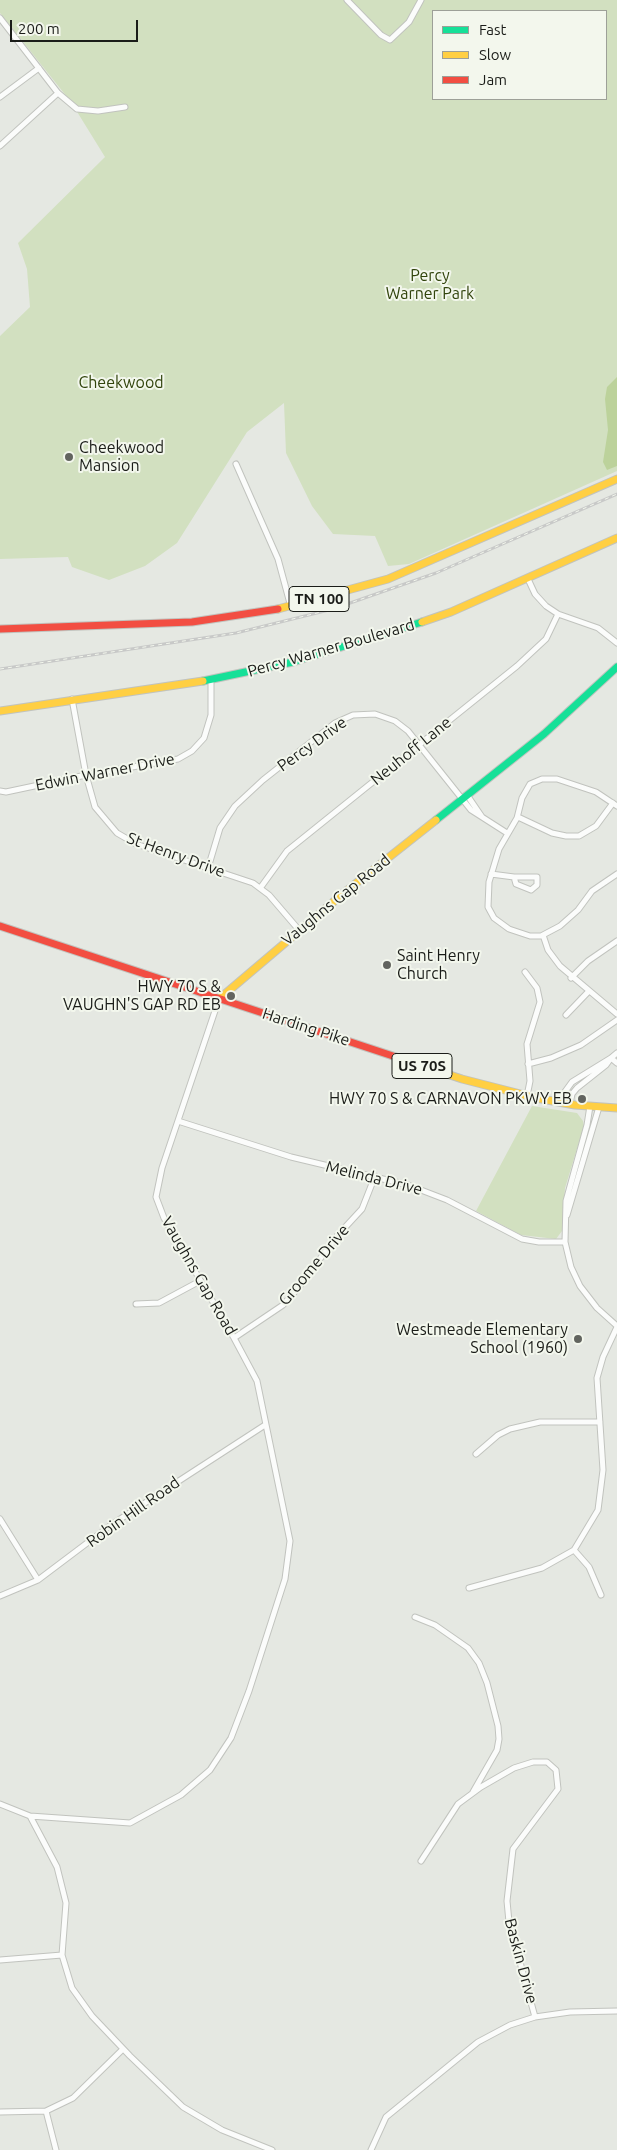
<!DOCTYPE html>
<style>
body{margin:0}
#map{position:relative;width:617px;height:2150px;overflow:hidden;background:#e5e8e2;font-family:Ubuntu,sans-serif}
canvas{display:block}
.legend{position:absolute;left:432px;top:10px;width:175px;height:90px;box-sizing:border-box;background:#f3f7ed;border:1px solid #9da098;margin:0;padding:6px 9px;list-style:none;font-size:15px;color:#1b1d19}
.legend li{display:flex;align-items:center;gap:10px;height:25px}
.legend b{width:25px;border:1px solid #9da098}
.scale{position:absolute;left:10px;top:20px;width:128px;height:22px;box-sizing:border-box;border:2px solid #1b1d19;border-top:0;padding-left:6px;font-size:15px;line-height:18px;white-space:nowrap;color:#1b1d19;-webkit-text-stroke:4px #f3f7ed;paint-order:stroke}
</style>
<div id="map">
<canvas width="617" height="2150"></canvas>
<ul class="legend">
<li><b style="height:6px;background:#16e098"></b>Fast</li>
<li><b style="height:6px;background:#ffcf43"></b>Slow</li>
<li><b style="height:6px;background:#f24e42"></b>Jam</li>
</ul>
<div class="scale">200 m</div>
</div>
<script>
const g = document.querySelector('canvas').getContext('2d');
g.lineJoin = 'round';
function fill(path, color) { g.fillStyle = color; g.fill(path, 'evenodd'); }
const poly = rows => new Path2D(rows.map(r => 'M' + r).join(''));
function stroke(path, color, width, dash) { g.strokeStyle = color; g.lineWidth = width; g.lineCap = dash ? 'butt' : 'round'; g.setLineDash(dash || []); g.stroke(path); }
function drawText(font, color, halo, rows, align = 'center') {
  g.font = font + ' Ubuntu,sans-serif'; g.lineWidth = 4; g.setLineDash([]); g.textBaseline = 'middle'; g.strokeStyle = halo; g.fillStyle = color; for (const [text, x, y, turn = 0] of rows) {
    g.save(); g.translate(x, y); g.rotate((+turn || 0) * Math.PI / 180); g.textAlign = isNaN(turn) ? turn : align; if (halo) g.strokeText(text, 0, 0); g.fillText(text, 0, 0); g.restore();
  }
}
fill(poly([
 [0,0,617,0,617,471,409,564,388,566,375,536,333,534,312,506,286,453,284,403,247,432,177,543,145,566,109,580,72,567,68,557,0,559,0,336,30,307,27,269,18,243,105,157,71,102,0,13],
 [433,11,606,11,606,99,433,99],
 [532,1106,577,1113,583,1121,584,1126,565,1188,562,1231,556,1239,521,1235,476,1211]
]), '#d2e0c0');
fill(poly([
 [617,377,617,466,607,470,603,462,608,430,605,399,607,387]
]), '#bcd29b');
const street = poly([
 [347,0,381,35,390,40,409,22,421,0],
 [0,18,58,93,77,109,98,111,125,107],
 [0,97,39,68],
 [0,146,58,93],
 [236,464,278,559,291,607],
 [528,579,535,594,546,606,558,614,598,628,617,643],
 [72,699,86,775,95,807,117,833,136,844,253,883,269,895,299,930],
 [0,791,6,792,86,775,178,759,192,751,204,738,211,715,211,680],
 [617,806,596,792,557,779,542,779,530,784,522,798,517,818,499,849,489,882,488,907,494,918,509,929,530,936,541,936,560,926,578,910,592,891,617,874],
 [482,817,507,833],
 [518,817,552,833,566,836,579,836,596,826,613,803],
 [208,868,220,828,235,806,263,780,335,723,353,715,375,714,395,721,408,731,471,810,482,817,467,795],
 [491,874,514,877,516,884,531,890,537,885,537,877,514,877],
 [261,887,287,851,517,666,546,639,558,614],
 [543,935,548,950,560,966,617,1014],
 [525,972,537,988,540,1002,527,1044,530,1081,527,1096],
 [571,978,588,961,617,941],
 [566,1015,589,991],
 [617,1053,611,1058,617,1063],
 [528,1064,551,1058,581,1045,617,1020],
 [560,1102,564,1093,572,1082,611,1058,606,1065,577,1088,572,1094,570,1104],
 [590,1106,587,1125,566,1201,565,1242,571,1267,580,1286,597,1308,617,1326],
 [178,1121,291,1157,408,1185,447,1200,522,1239,539,1242,565,1242],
 [567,1215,599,1107],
 [136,1304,159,1303,200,1281],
 [234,1338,283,1305,299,1287,337,1236,362,1209,375,1176],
 [476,1454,498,1435,510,1429,540,1422,600,1422],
 [0,1519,38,1580],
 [574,1550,589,1567,601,1595],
 [469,1588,542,1568,574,1550,598,1510,603,1470,597,1378,603,1357,617,1327],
 [0,1596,38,1580,111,1525,265,1425],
 [415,1617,435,1625,468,1648,479,1663,487,1683,498,1726,499,1739,497,1750,473,1792],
 [0,1804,30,1816,57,1867,66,1903,62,1955,72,1988,92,2016,130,2056,183,2107,222,2130,272,2150],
 [30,1816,130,1823,181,1795,210,1770,231,1738,249,1691,285,1579,290,1541,257,1381,234,1338,164,1218,156,1197,162,1168,219,999],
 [421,1861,458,1804,481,1787,514,1768,533,1762,547,1762,556,1770,558,1789,513,1849,507,1901,509,1922,535,2017],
 [0,1960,62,1955],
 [46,2111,56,2150],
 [0,2112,46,2111,73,2098,123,2049],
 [371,2150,386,2117,478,2042,510,2025,535,2017,570,2012,617,2011]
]);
const fast = poly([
 [203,681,293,662,422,622],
 [436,820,544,734,617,667]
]);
const slow = poly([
 [278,609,388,579,617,479],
 [422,622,451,612,617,538],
 [0,711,203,681],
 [219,999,345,892,436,820],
 [402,1059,462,1079,536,1098,575,1105,617,1108]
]);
const jam = poly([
 [0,629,192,622,278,609],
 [0,926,402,1059]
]);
stroke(street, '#c1c3be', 7);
stroke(fast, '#c1c3be', 9);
stroke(slow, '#c1c3be', 9);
stroke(jam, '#c1c3be', 9);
stroke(street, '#fbfcfb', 5);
stroke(fast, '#16e098', 7);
stroke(slow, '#ffcf43', 7);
stroke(jam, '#f24e42', 7);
const rail = poly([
 [0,669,236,633,333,609,436,573,617,494]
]);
stroke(rail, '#c8c9c8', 3);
stroke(rail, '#f3f7ed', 1, [4]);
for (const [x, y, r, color] of [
 [69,457,5,"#62645f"],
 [387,965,5,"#62645f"],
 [231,996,5,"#62645f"],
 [582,1099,5,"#62645f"],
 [578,1339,5,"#62645f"]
]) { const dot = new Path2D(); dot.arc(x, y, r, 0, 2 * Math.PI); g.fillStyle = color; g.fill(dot); stroke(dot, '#f3f7ed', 2); }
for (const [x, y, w] of [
 [319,599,60],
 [422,1066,60]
]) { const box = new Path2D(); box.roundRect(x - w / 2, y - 12.5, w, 25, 4); g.fillStyle = '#f3f7ed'; g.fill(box); stroke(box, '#1b1d19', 1); }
drawText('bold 15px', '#1b1d19', null, [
 ["TN 100",319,599],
 ["US 70S",422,1066]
]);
drawText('16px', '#31440c', '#f3f7ed', [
 ["Percy",430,276],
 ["Warner Park",430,294],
 ["Cheekwood",121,383]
]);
drawText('16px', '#1b1d19', '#f3f7ed', [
 ["Cheekwood",79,448,"left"],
 ["Mansion",79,466,"left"],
 ["Saint Henry",397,956,"left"],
 ["Church",397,974,"left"],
 ["HWY 70 S &",221,987],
 ["VAUGHN'S GAP RD EB",221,1005],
 ["HWY 70 S & CARNAVON PKWY EB",572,1099],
 ["Westmeade Elementary",568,1330],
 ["School (1960)",568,1348]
], 'right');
drawText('16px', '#1b1d19', '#f3f7ed', [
 ["Percy Warner Boulevard",331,648,-16],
 ["Percy Drive",312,744,-36],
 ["Neuhoff Lane",411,751,-39],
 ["Edwin Warner Drive",105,772,-11],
 ["St Henry Drive",176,855,20],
 ["Vaughns Gap Road",336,900,-39],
 ["Harding Pike",306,1027,18],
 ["Melinda Drive",374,1178,14],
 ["Groome Drive",314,1265,-50],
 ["Vaughns Gap Road",199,1276,60],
 ["Robin Hill Road",133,1512,-35],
 ["Baskin Drive",521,1961,75]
]);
</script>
